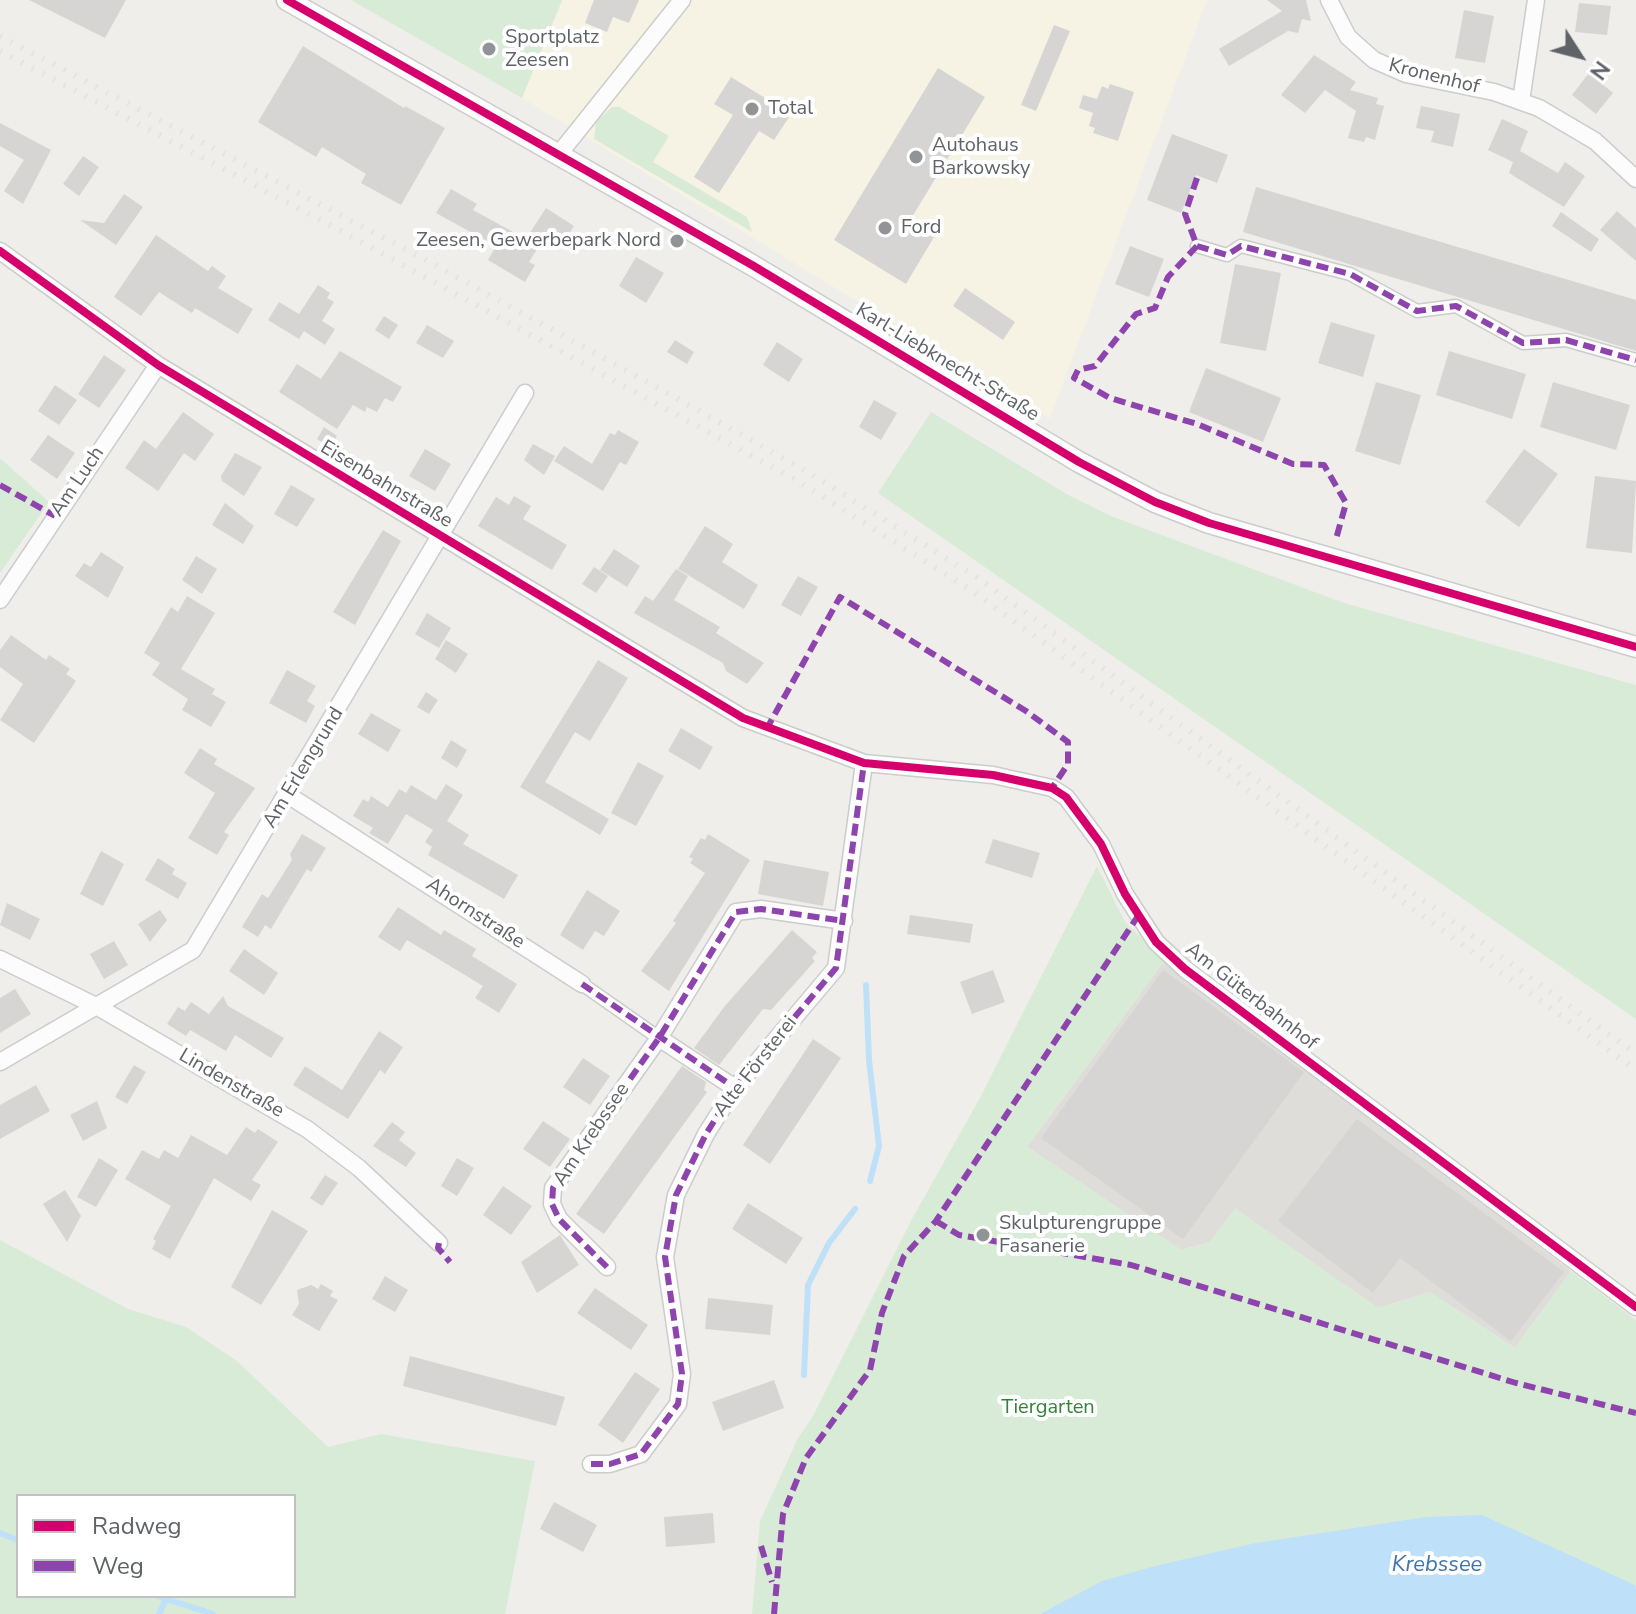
<!DOCTYPE html>
<meta charset="utf-8">
<style>
body{margin:0}
#map{position:relative;width:1636px;height:1614px;overflow:hidden;background:#efeeea;font-family:"Nunito Sans",sans-serif}
canvas{display:block}
.legend{position:absolute;left:16px;top:1494px;width:280px;height:104px;box-sizing:border-box;background:#fff;border:2px solid #bfc1c3;margin:0;padding:10px 14px;list-style:none;font-size:24px;color:#5f6368}
.legend li{display:flex;align-items:center;gap:16px;height:40px}
.legend b{width:40px;border:2px solid #bfc1c3}
.north{position:absolute;left:1540px;top:16px;width:80px;height:80px;-webkit-text-stroke:6px #fff;paint-order:stroke;rotate:126deg;font-size:22px;font-weight:700;line-height:32px;text-align:center;color:#5f6368}
.north::after{content:'';display:block;margin:auto;width:28px;height:36px;background:#5f6368;clip-path:polygon(50% 0,100% 100%,50% 72%,0 100%)}
</style>
<div id="map">
<canvas width="1636" height="1614"></canvas>
<ul class="legend">
<li><b style="height:10px;background:#d6006c"></b>Radweg</li>
<li><b style="height:10px;background:#8e44ad"></b>Weg</li>
</ul>
<div class="north">N</div>
</div>
<script>
const g = document.querySelector('canvas').getContext('2d');
g.lineJoin = 'round';
function fill(path, color) { g.fillStyle = color; g.fill(path, 'evenodd'); }
const poly = rows => new Path2D(rows.map(r => 'M' + r).join(''));
function stroke(path, color, width, dash) { g.strokeStyle = color; g.lineWidth = width; g.lineCap = dash ? 'butt' : 'round'; g.setLineDash(dash || []); g.stroke(path); }
function drawText(font, color, halo, rows, align = 'center') {
  g.font = font + ' "Nunito Sans",sans-serif'; g.lineWidth = 8; g.setLineDash([]); g.textBaseline = 'middle'; g.strokeStyle = halo; g.fillStyle = color; for (const [text, x, y, turn = 0] of rows) {
    g.save(); g.translate(x, y); g.rotate((+turn || 0) * Math.PI / 180); g.textAlign = isNaN(turn) ? turn : align; if (halo) g.strokeText(text, 0, 0); g.fillText(text, 0, 0); g.restore();
  }
}
fill(poly([
 [563,0,1207,0,1050,418,522,98]
]), '#f7f3e4');
fill(poly([
 [1165,960,1571,1271,1515,1348,1430,1292,1378,1308,1235,1209,1210,1242,1181,1250,1027,1147]
]), '#dfddda');
fill(poly([
 [351,0,562,0,522,98],
 [612,107,619,107,669,136,653,162,747,217,752,232,594,139,596,122],
 [931,412,1070,496,1111,516,1344,603,1636,685,1636,1019,878,493],
 [0,458,49,502,0,573],
 [1097,866,1125,922,1165,960,1027,1147,1181,1250,1210,1242,1235,1208,1378,1308,1430,1292,1515,1348,1571,1271,1636,1320,1636,1614,752,1614,760,1521,798,1438,813,1416,913,1217,980,1098],
 [0,1240,128,1309,186,1327,237,1361,328,1447,381,1434,535,1461,505,1614,0,1614],
 [18,1496,294,1496,294,1596,18,1596]
]), '#d8ebd6');
fill(poly([
 [1482,1515,1633,1584,1636,1586,1636,1614,1040,1614,1102,1581,1159,1565,1256,1543,1426,1517]
]), '#bfe0f9');
stroke(poly([
 [866,985,869,1060,879,1146,870,1181],
 [804,1375,808,1285,829,1243,855,1209],
 [0,1533,18,1540],
 [157,1596,213,1614],
 [159,1614,166,1599]
]), '#bfe0f9', 6);
fill(poly([
 [29,0,126,0,105,38],
 [594,0,639,0,629,23,613,17,607,32,585,23],
 [1267,0,1306,0,1311,21,1302,19,1298,33,1288,31,1229,66,1219,49,1282,11],
 [1579,3,1611,6,1607,35,1575,32],
 [1464,10,1494,16,1485,63,1455,58],
 [1054,25,1070,31,1036,111,1021,105],
 [303,46,404,108,405,106,445,128,401,205,361,183,366,174,322,147,316,157,258,122],
 [1314,55,1356,82,1350,90,1378,98,1376,104,1384,106,1375,140,1366,137,1364,142,1348,138,1356,111,1325,90,1305,113,1281,95],
 [938,68,985,97,912,217,937,232,906,284,834,240],
 [1589,73,1613,93,1596,114,1572,95],
 [731,77,791,114,774,140,759,131,719,193,694,177,733,115,714,104],
 [1110,84,1134,92,1118,141,1093,133,1095,128,1089,126,1093,113,1079,108,1083,95,1097,99,1102,86,1108,89],
 [1421,106,1460,114,1453,147,1431,142,1434,131,1416,128],
 [1502,119,1528,131,1520,151,1558,173,1565,162,1585,176,1564,207,1509,173,1513,162,1488,150],
 [0,123,51,150,23,204,4,191,24,160,0,146],
 [1172,134,1228,155,1217,183,1196,175,1181,213,1147,200],
 [83,156,99,167,79,196,63,184],
 [1256,187,1636,300,1636,351,1243,232],
 [451,189,477,204,473,210,526,239,546,208,574,226,560,248,544,238,529,262,535,265,525,282,488,260,496,246,436,213],
 [124,194,143,207,116,245,80,220,104,223],
 [1617,211,1636,228,1636,261,1600,230],
 [1561,212,1599,239,1591,252,1552,226],
 [156,235,208,271,212,266,226,276,218,288,253,309,238,334,195,308,192,313,159,292,141,316,114,297],
 [1130,246,1164,259,1149,297,1115,284],
 [636,257,664,273,646,303,619,286],
 [1235,264,1281,273,1266,351,1220,343],
 [318,285,330,293,327,298,334,302,322,321,335,329,325,345,304,331,299,339,268,320,279,302,299,314],
 [965,288,1015,322,1003,340,953,306],
 [384,316,398,325,389,339,375,330],
 [1331,322,1375,335,1363,377,1318,363],
 [427,325,454,341,443,358,416,343],
 [675,340,694,352,687,364,667,352],
 [777,342,803,359,789,382,763,365],
 [340,351,402,387,393,402,385,398,377,412,367,407,365,412,353,405,337,429,279,392,297,364,321,379],
 [1449,351,1526,374,1512,419,1436,395],
 [104,355,126,370,99,408,78,394],
 [1206,368,1281,398,1263,442,1189,412],
 [1376,382,1421,395,1400,465,1355,451],
 [1553,382,1630,405,1616,450,1540,427],
 [55,385,77,400,59,425,38,411],
 [874,400,897,413,881,440,859,427],
 [183,412,214,434,195,461,184,453,158,491,125,468,144,440,156,449],
 [324,427,337,436,330,447,317,439],
 [618,430,639,442,626,465,620,462,603,491,554,461,564,446,592,464,610,433,615,435],
 [48,435,75,453,57,479,30,460],
 [533,444,555,456,544,475,524,460],
 [425,449,451,464,435,491,409,476],
 [1524,449,1558,474,1519,527,1485,502],
 [235,453,262,467,244,496,222,481,221,476],
 [1595,476,1636,481,1632,553,1586,548],
 [291,485,315,499,297,527,274,514],
 [514,496,531,506,523,519,567,545,552,570,478,526,496,497,509,505],
 [225,503,254,526,243,544,212,525],
 [705,526,733,544,722,562,758,585,744,609,678,569],
 [383,530,401,541,355,625,333,612],
 [614,549,640,566,627,587,600,570],
 [101,552,124,567,108,598,75,576,84,563,91,567],
 [196,556,217,569,202,594,182,580],
 [594,567,608,576,596,593,582,584],
 [676,569,688,576,674,600,720,627,716,633,764,663,747,684,726,671,723,663,634,613,645,596,653,601],
 [798,576,818,587,801,616,781,605],
 [187,596,215,613,181,669,215,689,212,694,226,702,211,727,182,710,188,699,152,675,160,663,144,653,171,607,178,612],
 [427,613,451,628,439,648,415,634],
 [11,635,46,660,49,655,70,669,66,674,76,681,34,743,0,720,23,684,0,667,0,650],
 [446,640,468,654,456,673,435,659],
 [598,660,628,678,590,741,575,732,545,782,609,819,600,835,520,787],
 [287,670,316,686,307,701,315,706,306,723,269,703],
 [426,692,438,700,429,714,417,707],
 [371,713,401,730,388,752,358,734],
 [681,728,713,747,700,770,668,751],
 [451,740,467,750,457,768,441,758],
 [200,748,217,759,214,764,255,788,224,832,229,835,217,855,188,838,215,793,184,773],
 [638,762,664,776,636,826,611,813],
 [446,784,463,795,447,821,469,835,463,844,518,875,504,899,428,855,432,847,425,842,433,830,406,814,388,844,369,833,373,828,353,816,363,799,368,802,371,796,388,807,399,789,406,793,411,785,436,800],
 [302,834,326,848,311,872,307,869,271,929,265,925,258,937,242,927,262,894,268,898,292,860,290,854],
 [708,834,750,860,669,991,641,971,676,923,673,921,705,873,690,863,693,859,689,857,701,838,705,840],
 [993,839,1040,853,1032,878,985,863],
 [101,851,124,864,103,906,80,894],
 [158,858,175,869,172,874,187,883,178,899,145,880],
 [764,860,829,872,823,906,758,894],
 [587,890,620,911,604,936,595,931,583,950,560,935],
 [7,903,40,919,30,940,0,925],
 [398,907,441,935,444,930,476,949,472,956,517,984,499,1013,475,998,483,986,407,940,400,951,378,937],
 [160,910,167,920,150,942,138,924],
 [910,915,973,924,970,943,907,934],
 [792,930,817,952,812,958,815,961,771,1010,763,1009,719,1065,694,1048,724,1007],
 [114,941,128,965,104,979,90,954],
 [244,949,278,973,264,995,229,971],
 [993,970,1005,1002,972,1014,960,982],
 [1163,970,1304,1072,1183,1239,1041,1138],
 [15,989,31,1014,0,1033,0,998],
 [223,996,228,1006,284,1038,271,1058,235,1035,226,1051,190,1030,186,1036,167,1024,178,1007,185,1011,191,1002,209,1014],
 [379,1031,403,1047,385,1074,380,1070,348,1119,293,1085,305,1066,342,1090],
 [813,1039,841,1058,770,1164,743,1145],
 [583,1058,610,1076,590,1105,563,1087],
 [134,1065,146,1072,127,1104,115,1097],
 [682,1066,706,1082,704,1090,707,1092,604,1234,576,1214],
 [36,1085,50,1111,0,1139,0,1105],
 [97,1101,107,1128,83,1141,70,1115],
 [1357,1119,1564,1272,1511,1341,1400,1258,1373,1293,1278,1221],
 [543,1121,570,1139,550,1167,523,1149],
 [392,1122,405,1132,399,1140,416,1153,406,1167,373,1146],
 [246,1127,255,1133,258,1129,278,1142,252,1180,261,1185,251,1201,214,1178,170,1259,152,1249,156,1241,153,1239,171,1206,125,1179,142,1150,159,1159,164,1150,178,1158,191,1135,227,1155],
 [99,1158,118,1170,96,1207,77,1197],
 [457,1158,474,1168,457,1196,441,1186],
 [325,1175,338,1183,322,1206,310,1198],
 [503,1186,532,1206,511,1235,483,1215],
 [65,1190,81,1216,67,1242,43,1204],
 [748,1203,803,1238,786,1264,732,1229],
 [272,1210,308,1231,261,1305,231,1287],
 [560,1235,579,1265,537,1293,521,1262],
 [385,1276,408,1290,395,1312,372,1299],
 [321,1284,333,1291,330,1296,338,1300,319,1331,292,1315,299,1304,297,1290,311,1285,318,1289],
 [595,1288,648,1325,631,1350,577,1313],
 [708,1298,773,1305,770,1335,705,1329],
 [410,1356,565,1397,556,1426,403,1386],
 [635,1372,660,1389,623,1443,598,1425],
 [774,1380,784,1408,723,1431,712,1402],
 [554,1502,597,1525,583,1552,540,1529],
 [713,1513,715,1543,666,1547,664,1517]
]), '#d6d5d3');
const pedestrian = poly([
 [1197,246,1227,255,1241,246,1350,274,1417,311,1456,306,1523,343,1566,340,1636,360],
 [582,984,659,1038]
]);
const minor = poly([
 [1329,0,1348,37,1374,60,1406,74,1494,92,1539,108,1595,141,1636,179],
 [1521,101,1536,0],
 [559,154,682,0],
 [0,251,158,365,743,718,864,763,993,775,1052,788,1066,797,1101,844,1125,894,1156,942,1185,969,1636,1307],
 [0,600,158,365],
 [288,795,582,984],
 [0,959,98,1007,307,1129,359,1168,439,1243],
 [659,1038,735,1088],
 [0,1062,193,950,525,393],
 [607,1267,559,1219,552,1204,553,1188,659,1038,736,912,761,909,844,921],
 [591,1464,610,1464,641,1454,678,1404,682,1374,665,1257,676,1195,706,1134,735,1088,836,968,864,763]
]);
const tertiary = poly([
 [287,0,752,265,1079,462,1155,502,1209,523,1636,647]
]);
stroke(pedestrian, '#cbcccc', 15);
stroke(minor, '#cbcccc', 19);
stroke(tertiary, '#cbcccc', 23);
stroke(pedestrian, '#fdfcfc', 12);
stroke(minor, '#fdfcfc', 16);
stroke(tertiary, '#fdfcfc', 20);
stroke(poly([
 [0,36,424,259,671,395,806,471,978,578,1636,1054],
 [0,51,341,231,796,480,972,591,1636,1070]
]), '#e4e4e4', 6, [2, 10]);
stroke(poly([
 [1197,178,1185,214,1197,246,1168,277,1155,308,1136,314,1095,366,1078,370,1074,378,1110,398,1197,424,1293,464,1324,465,1346,503,1336,539],
 [1197,246,1227,255,1241,246,1350,274,1417,311,1456,306,1523,343,1566,340,1636,360],
 [0,485,55,516],
 [766,730,840,597,1026,711,1068,742,1068,764,1052,788],
 [582,984,735,1088],
 [936,1221,959,1235,1131,1265,1516,1383,1636,1413],
 [439,1243,438,1248,450,1262],
 [607,1267,559,1219,552,1204,553,1188,659,1038,736,912,761,909,844,921],
 [591,1464,610,1464,641,1454,678,1404,682,1374,665,1257,676,1195,706,1134,735,1088,836,968,864,763],
 [761,1546,772,1582],
 [774,1614,783,1514,806,1458,870,1370,882,1313,904,1256,936,1221,1138,916]
]), '#8e44ad', 6, [12, 6]);
stroke(poly([
 [287,0,752,265,1079,462,1155,502,1209,523,1636,647],
 [0,251,158,365,743,718,864,763,993,775,1052,788,1066,797,1101,844,1125,894,1156,942,1185,969,1636,1307]
]), '#d6006c', 8);
for (const [x, y, r, color] of [
 [489,49,8,"#919496"],
 [752,109,8,"#919496"],
 [916,157,8,"#919496"],
 [885,228,8,"#919496"],
 [677,241,8,"#919496"],
 [983,1235,8,"#919496"]
]) { const dot = new Path2D(); dot.arc(x, y, r, 0, 2 * Math.PI); g.fillStyle = color; g.fill(dot); stroke(dot, '#fff', 3); }
drawText('20px', '#5f6368', '#fff', [
 ["Sportplatz",505,38],
 ["Zeesen",505,61],
 ["Total",768,109],
 ["Autohaus",932,146],
 ["Barkowsky",932,169],
 ["Ford",901,228],
 ["Zeesen, Gewerbepark Nord",661,241,"right"],
 ["Skulpturengruppe",999,1224],
 ["Fasanerie",999,1247]
], 'left');
drawText('20px', '#5f6368', '#fff', [
 ["Kronenhof",1434,77,14],
 ["Karl-Liebknecht-Straße",947,363,31],
 ["Am Luch",78,482,-56],
 ["Eisenbahnstraße",386,485,31],
 ["Am Erlengrund",304,768,-59],
 ["Ahornstraße",475,914,33],
 ["Am Güterbahnhof",1251,997,38],
 ["Alte Försterei",756,1067,-52],
 ["Lindenstraße",231,1084,30],
 ["Am Krebssee",592,1135,-56]
]);
drawText('20px', '#348238', '#fff', [
 ["Tiergarten",1048,1408]
]);
drawText('italic 22px', '#4174aa', '#fff', [
 ["Krebssee",1437,1566]
]);
</script>
